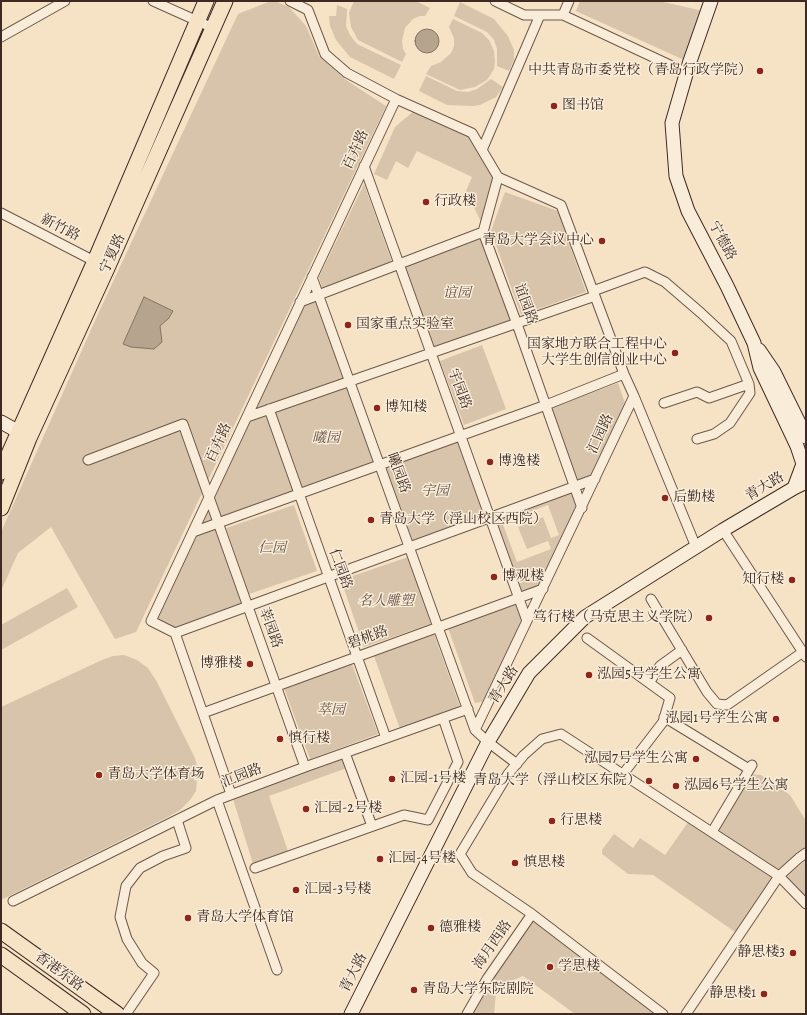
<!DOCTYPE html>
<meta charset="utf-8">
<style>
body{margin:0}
#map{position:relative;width:807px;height:1015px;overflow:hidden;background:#f6e3c6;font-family:Alegreya,serif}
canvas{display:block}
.frame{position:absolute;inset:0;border:2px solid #3e2a22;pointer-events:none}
</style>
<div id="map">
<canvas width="807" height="1015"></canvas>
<div class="frame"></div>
</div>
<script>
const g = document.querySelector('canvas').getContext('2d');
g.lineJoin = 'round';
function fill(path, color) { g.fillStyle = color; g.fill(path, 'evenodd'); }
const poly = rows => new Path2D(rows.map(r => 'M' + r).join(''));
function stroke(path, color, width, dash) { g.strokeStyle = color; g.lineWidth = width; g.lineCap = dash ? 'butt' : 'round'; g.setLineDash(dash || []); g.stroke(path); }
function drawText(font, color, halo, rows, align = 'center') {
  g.font = font + ' Alegreya,"Noto Serif SC",serif'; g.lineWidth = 3; g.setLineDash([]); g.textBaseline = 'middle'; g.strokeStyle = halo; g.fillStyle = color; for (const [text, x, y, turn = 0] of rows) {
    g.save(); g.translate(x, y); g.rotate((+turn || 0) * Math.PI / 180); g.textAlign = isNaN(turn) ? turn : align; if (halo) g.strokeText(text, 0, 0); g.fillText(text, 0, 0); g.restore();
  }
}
fill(poly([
 [271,1,275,1,289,7,306,26,319,56,346,80,386,106,136,632,115,639,51,527,18,553,1,591,1,532,98,314,238,14],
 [354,1,416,1,430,8,425,16,420,16,413,19,405,28,402,41,403,49,406,54,402,62,358,40,351,27,349,13],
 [580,1,659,1,703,11,684,60,576,11],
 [460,2,494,19,508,36,514,50,514,60,509,71,497,66,497,49,494,40,487,32,454,16],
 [337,5,347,9,346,26,350,35,357,44,401,65,394,79,350,57,336,40,330,26,329,16,336,16],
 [453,19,482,33,489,40,494,51,495,61,494,69,487,80,475,87,460,90,426,74,431,66,441,62,451,53,454,46,454,38,449,27],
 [426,76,457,91,468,92,477,89,491,79,503,87,496,97,480,105,473,106,447,105,419,91],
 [415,110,470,135,496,178,483,226,466,191,472,177,417,151,408,168,396,161,387,180,374,174,395,127],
 [364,184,392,262,322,288,319,277],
 [505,192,558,211,586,292,521,315,491,231],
 [480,239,510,320,434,348,404,267],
 [317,301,344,378,255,409,303,306],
 [482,345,506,409,464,425,440,361],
 [618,383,626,406,593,475,576,482,551,408],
 [348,385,376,463,200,525,250,419],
 [457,441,484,516,413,542,386,467],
 [573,490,579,508,541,587,520,594,494,519],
 [548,505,559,535,551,538,543,517,518,527,527,549,548,541,551,549,517,562,502,522],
 [294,505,317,571,249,594,226,528],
 [217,528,244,606,174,630,153,620,196,535],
 [408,557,431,624,364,647,341,580],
 [67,588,78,607,37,630,28,615,37,630,1,650,1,625],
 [517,603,524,621,486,701,475,703,448,628],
 [434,634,460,707,400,729,374,656],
 [124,655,137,660,148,668,157,682,195,758,198,770,196,791,190,800,180,810,168,817,1,900,1,707,102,660,113,656],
 [352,664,378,734,310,759,284,688],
 [343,758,347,768,269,796,288,851,253,864,233,799],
 [749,774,761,775,790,795,806,821,806,849,779,872,716,831],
 [689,821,776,877,738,934,653,875,628,874,602,854,602,850,614,834,633,848,640,838,665,855],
 [806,860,806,899,786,877],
 [532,919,656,1014,575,1014,523,976,502,985,493,978],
 [486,986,496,993,494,1014,470,1014]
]), '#d7c4aa');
const water = poly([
 '415 41a12 12 0 1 1 24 0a12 12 0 1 1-24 0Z',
 [144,297,173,311,169,318,160,326,162,342,154,349,131,347,123,344,144,297]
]);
fill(water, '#b7a48e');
stroke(water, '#877363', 1);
const street = poly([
 [153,1,213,28],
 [290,1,308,10,325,54,347,73,396,99,472,133,498,177],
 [495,1,524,15,563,15,687,73],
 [563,15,569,1],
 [1,37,65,1],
 [482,150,540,15],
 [364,166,527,621],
 [498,177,483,232,517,324,582,508],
 [1,213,98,263],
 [312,277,475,730,488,742,517,764],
 [593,291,645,272,665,282,701,313,731,341,749,384,709,398,697,392,664,403],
 [300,302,483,232],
 [634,396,696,547],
 [269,409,386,738],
 [247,417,595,296],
 [697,439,714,434,730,423,750,393,749,384],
 [88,460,183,424,305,767],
 [723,530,806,657],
 [193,532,546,405,624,374],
 [651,599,707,692,717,704,727,705,803,652],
 [175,633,595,479],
 [587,638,670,698,663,722,623,774],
 [649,683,660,666,682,650],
 [203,713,543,589],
 [664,717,749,769],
 [475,730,634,396,624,374,561,205,498,177],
 [345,753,372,826],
 [231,794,175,633,151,621,396,99],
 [217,800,277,970],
 [712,832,752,765],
 [255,868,404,815,428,820,458,762,443,718],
 [13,901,217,800,305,767,468,709],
 [126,1014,154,973,142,963,127,939,120,917,126,886,140,868,163,856,186,848,177,820],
 [467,1014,487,979,532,914],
 [663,1014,532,914,472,873,460,854,508,774,524,755,542,739,561,734,779,876,806,904],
 [686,1014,779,876,799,858,806,853]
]);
const secondary = poly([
 [711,1,689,64,672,123,676,176,688,211,727,286,754,343,760,368,797,446,803,464,794,488],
 [759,350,774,372,806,437],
 [1,422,28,437],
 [351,1014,488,742,529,673,585,617,723,530,794,488,806,482]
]);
const primary = poly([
 [1,472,95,261,206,1],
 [1,508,29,438,107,268,225,1],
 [1,931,117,1014],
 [1,955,83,1014]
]);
stroke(street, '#6c584b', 11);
stroke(secondary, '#3e2a22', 15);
stroke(primary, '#3e2a22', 17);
stroke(street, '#f9edda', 9);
stroke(secondary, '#f9edda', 13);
stroke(primary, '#f6e3c6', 15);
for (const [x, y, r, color] of [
 [760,71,4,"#8f2418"],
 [554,106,4,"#8f2418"],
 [426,202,4,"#8f2418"],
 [602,241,4,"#8f2418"],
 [348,325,4,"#8f2418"],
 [675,353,4,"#8f2418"],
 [377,408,4,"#8f2418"],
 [490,462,4,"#8f2418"],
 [665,498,4,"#8f2418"],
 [371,520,4,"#8f2418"],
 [494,577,4,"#8f2418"],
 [792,580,4,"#8f2418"],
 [709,618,4,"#8f2418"],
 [250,664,4,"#8f2418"],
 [589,675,4,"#8f2418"],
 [776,719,4,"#8f2418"],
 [280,739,4,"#8f2418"],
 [696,759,4,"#8f2418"],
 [99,775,4,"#8f2418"],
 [392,779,4,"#8f2418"],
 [649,781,4,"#8f2418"],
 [676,786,4,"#8f2418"],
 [306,809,4,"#8f2418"],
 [552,821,4,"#8f2418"],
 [380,859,4,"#8f2418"],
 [515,863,4,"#8f2418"],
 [296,890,4,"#8f2418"],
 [188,918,4,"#8f2418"],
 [431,928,4,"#8f2418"],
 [793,953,4,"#8f2418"],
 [550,967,4,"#8f2418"],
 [414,990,4,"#8f2418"],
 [764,994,4,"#8f2418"]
]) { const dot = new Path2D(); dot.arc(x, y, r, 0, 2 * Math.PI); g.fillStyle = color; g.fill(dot); stroke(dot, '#f9edda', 1.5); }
drawText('14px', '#3e2a22', '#f9edda', [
 ["中共青岛市委党校（青岛行政学院）",752,71,"right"],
 ["图书馆",562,106],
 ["行政楼",434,202],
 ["青岛大学会议中心",594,241,"right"],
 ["国家重点实验室",356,325],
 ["国家地方联合工程中心",667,345,"right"],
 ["大学生创信创业中心",667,361,"right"],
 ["博知楼",385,408],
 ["博逸楼",498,462],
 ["后勤楼",673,498],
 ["青岛大学（浮山校区西院）",379,520],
 ["博观楼",502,577],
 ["知行楼",784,580,"right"],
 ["笃行楼（马克思主义学院）",701,618,"right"],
 ["博雅楼",242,664,"right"],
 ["泓园5号学生公寓",597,675],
 ["泓园1号学生公寓",768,719,"right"],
 ["慎行楼",288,739],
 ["泓园7号学生公寓",688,759,"right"],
 ["青岛大学体育场",107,775],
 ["汇园-1号楼",400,779],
 ["青岛大学（浮山校区东院）",641,781,"right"],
 ["泓园6号学生公寓",684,786],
 ["汇园-2号楼",314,809],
 ["行思楼",560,821],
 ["汇园-4号楼",388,859],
 ["慎思楼",523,863],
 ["汇园-3号楼",304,890],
 ["青岛大学体育馆",196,918],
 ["德雅楼",439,928],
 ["静思楼3",785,953,"right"],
 ["学思楼",558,967],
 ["青岛大学东院剧院",422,990],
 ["静思楼1",756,994,"right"]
], 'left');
drawText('14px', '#3e2a22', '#f9edda', [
 ["百卉路",356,150,-65],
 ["新竹路",60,228,27],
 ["宁德路",722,241,62],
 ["宁夏路",113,254,-66],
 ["谊园路",525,304,70],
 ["宇园路",459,389,70],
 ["汇园路",601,434,-65],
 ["百卉路",219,443,-65],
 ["曦园路",398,473,70],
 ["青大路",765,487,-31],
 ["仁园路",340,569,70],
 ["莘园路",270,628,70],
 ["碧桃路",368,638,-20],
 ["青大路",504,685,-58],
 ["汇园路",242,776,-21],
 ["海月西路",493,945,-55],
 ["香港东路",59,972,36],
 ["青大路",354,973,-63]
]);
drawText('italic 14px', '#645044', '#f9edda', [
 ["谊园",457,294],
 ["曦园",326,439],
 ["宇园",435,492],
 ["仁园",272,549],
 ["名人雕塑",386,602],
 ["萃园",331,711]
]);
</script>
